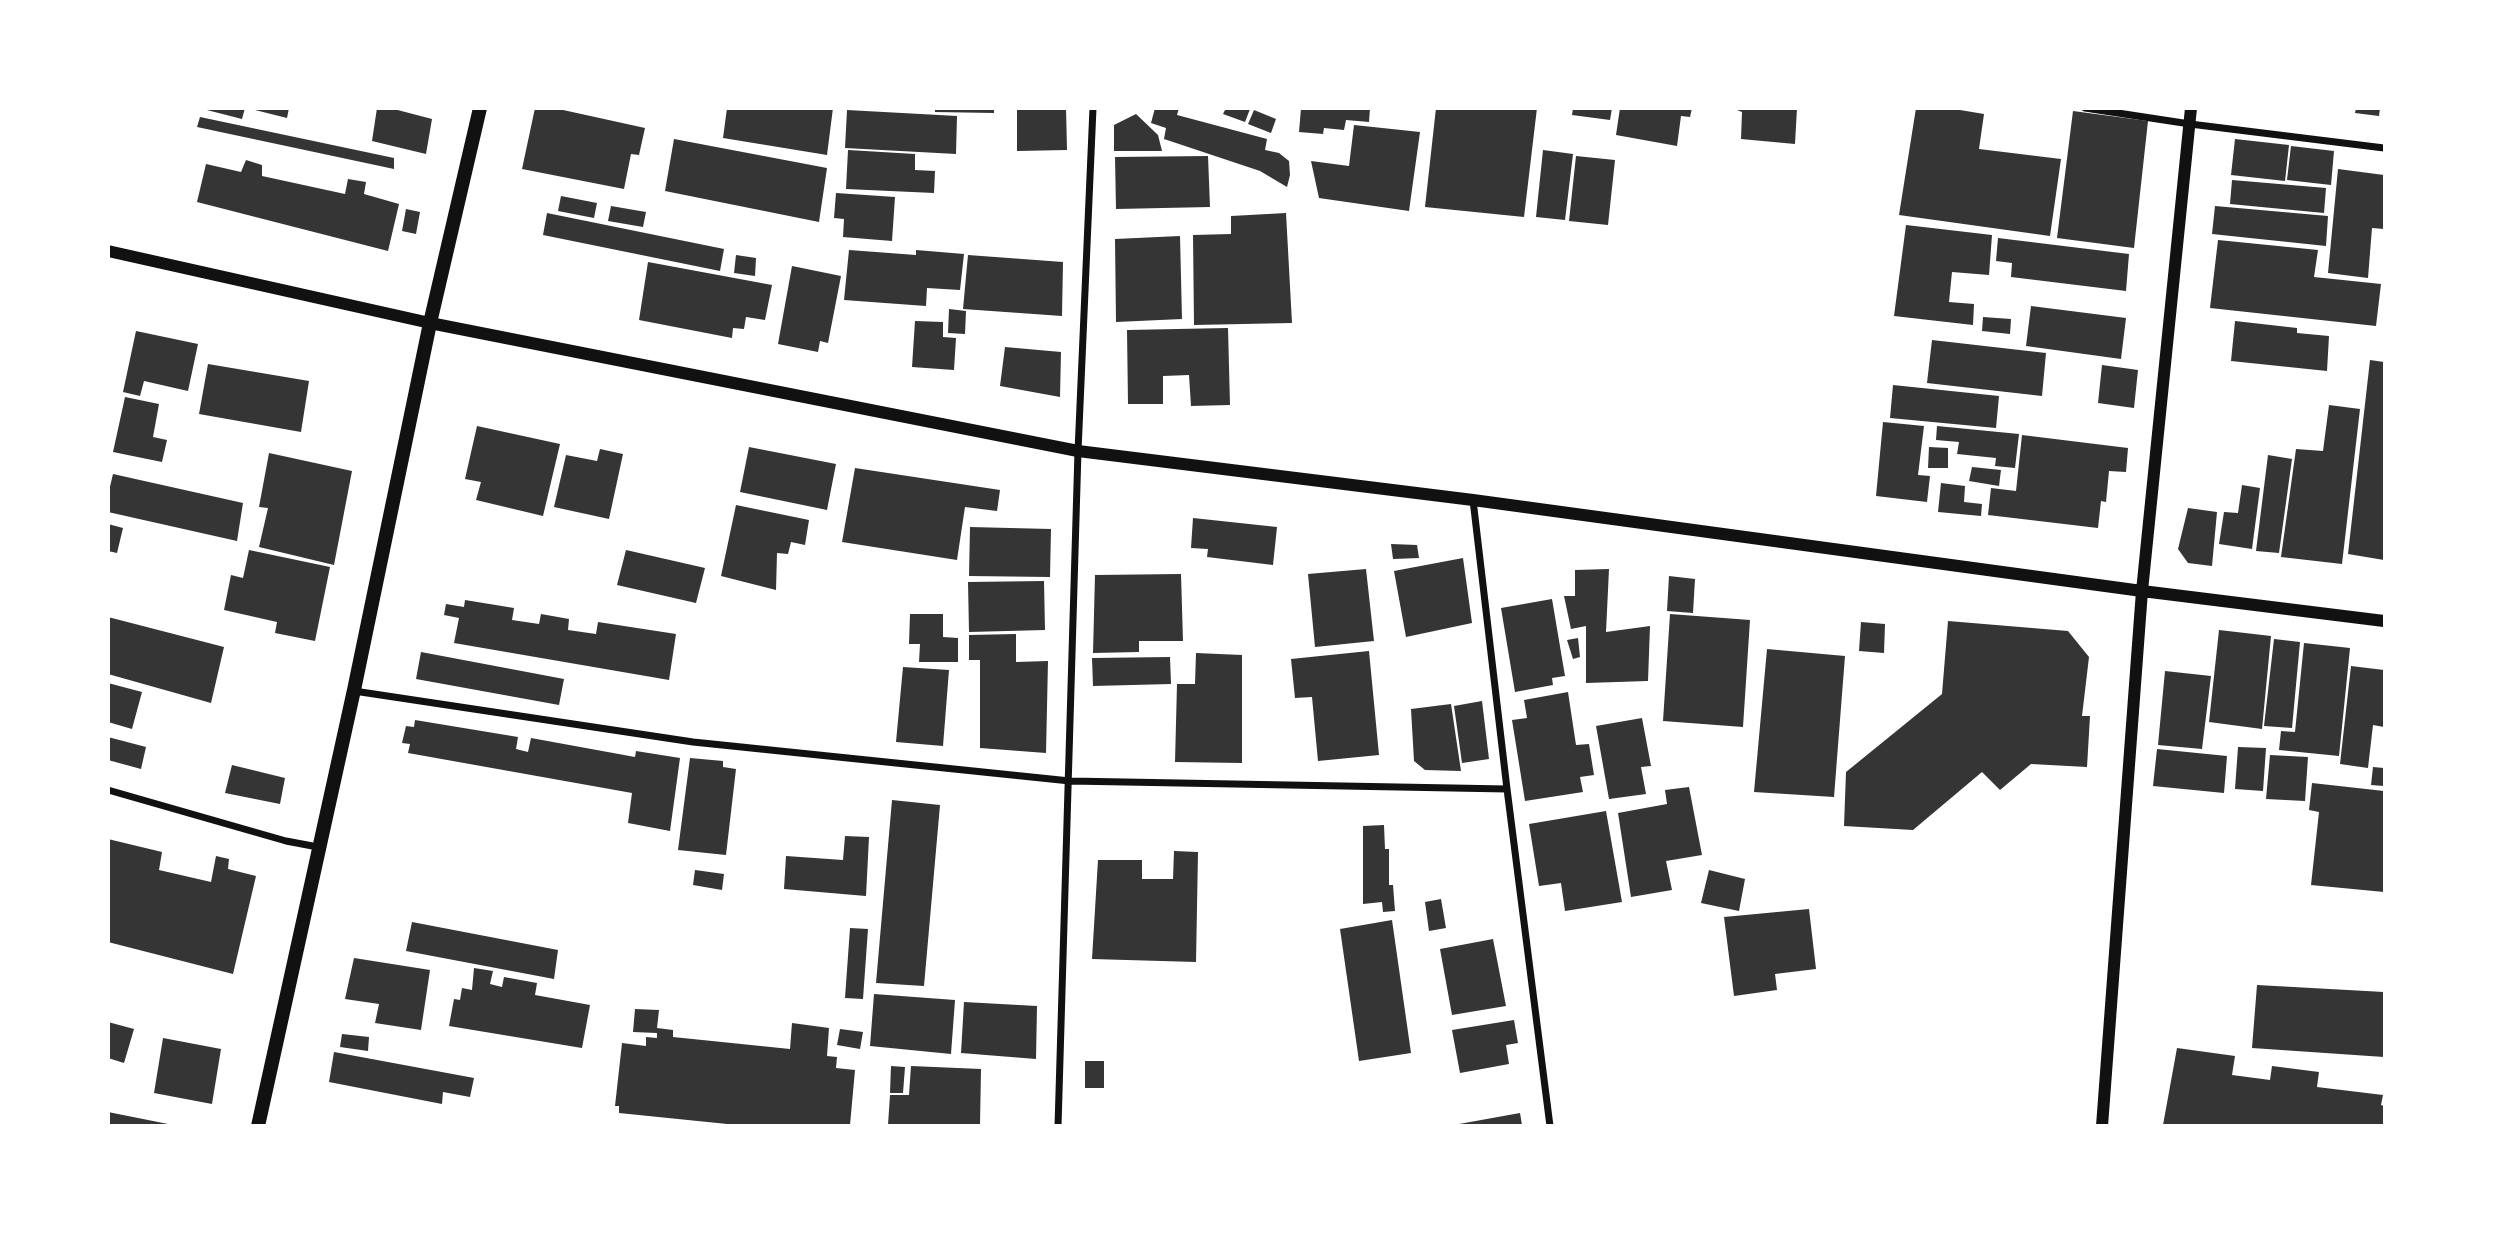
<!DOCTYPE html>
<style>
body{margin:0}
#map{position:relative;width:2493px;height:1234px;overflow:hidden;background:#fff;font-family:Cabin,sans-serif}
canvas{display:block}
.frame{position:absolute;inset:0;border:110px solid #fff;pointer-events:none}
</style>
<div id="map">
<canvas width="2493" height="1234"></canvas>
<div class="frame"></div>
</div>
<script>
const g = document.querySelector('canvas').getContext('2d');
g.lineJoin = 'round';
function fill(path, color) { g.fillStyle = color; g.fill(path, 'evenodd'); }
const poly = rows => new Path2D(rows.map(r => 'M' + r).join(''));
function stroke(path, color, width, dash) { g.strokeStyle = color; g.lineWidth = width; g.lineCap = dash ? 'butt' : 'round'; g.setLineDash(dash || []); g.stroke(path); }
fill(poly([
 [199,108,245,108,242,119],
 [247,108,289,108,287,118],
 [377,108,390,108,432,119,426,154,372,141],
 [535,108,554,108,645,128,639,155,631,154,624,189,522,169],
 [727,108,833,108,827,155,723,138],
 [935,108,994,108,994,113,935,112],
 [1017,108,1066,108,1067,150,1017,151],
 [1155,108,1179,108,1177,115,1267,139,1265,150,1279,153,1289,161,1290,175,1287,187,1260,171,1164,139,1166,128,1151,123],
 [1226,108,1249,108,1250,109,1245,122,1223,114],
 [1301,108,1370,108,1369,122,1346,120,1344,130,1324,128,1323,134,1299,132],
 [1436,108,1537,108,1524,217,1425,207],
 [1573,108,1612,108,1610,120,1572,115],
 [1620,108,1692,108,1690,117,1681,116,1677,146,1616,135],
 [1732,108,1797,108,1795,144,1741,139,1742,112],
 [1916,108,1948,108,1984,114,1979,149,2061,159,2050,236,1899,215],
 [2356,108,2380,108,2379,116,2355,113],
 [847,110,957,116,956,154,845,148],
 [1254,110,1276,119,1271,133,1248,124],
 [2073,111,2148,121,2134,248,2057,238],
 [1136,114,1158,135,1162,151,1114,151,1114,125],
 [200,117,394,158,394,169,197,127],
 [1354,125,1420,132,1409,211,1319,198,1311,161,1349,166],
 [674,139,827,168,819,222,665,191],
 [2235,139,2289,145,2285,181,2231,175],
 [2291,146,2334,151,2331,185,2287,180],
 [848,150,915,154,915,170,935,171,934,193,846,189],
 [1543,150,1573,154,1565,220,1536,217],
 [1208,156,1210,207,1116,209,1115,157],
 [1576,156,1615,160,1608,225,1569,221],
 [246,160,262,165,262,176,345,194,348,179,366,182,364,194,399,204,388,251,197,202,206,164,241,172],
 [2338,169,2384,175,2384,229,2372,228,2368,278,2328,273],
 [2232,180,2326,188,2324,213,2230,204],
 [836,193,895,197,892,241,843,237,844,219,834,218],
 [561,196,597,203,594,218,558,211],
 [611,206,646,212,643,227,608,221],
 [2215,206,2328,216,2326,246,2212,234],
 [406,209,420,212,416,234,402,231],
 [547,213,724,249,720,271,543,235],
 [1286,213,1292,323,1194,325,1193,235,1231,234,1231,216],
 [1906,225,1992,235,1989,275,1952,272,1949,302,1974,304,1973,325,1894,316],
 [1180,236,1182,319,1116,322,1115,239],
 [1998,238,2129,254,2126,291,2011,277,2012,263,1996,261],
 [2218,240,2318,250,2314,277,2381,284,2376,326,2210,308],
 [849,250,916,255,916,250,964,254,960,290,927,288,926,306,844,300],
 [736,255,756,258,755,276,734,273],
 [968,255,1063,262,1062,316,963,309],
 [648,262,772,285,765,320,746,317,744,329,733,328,732,338,639,320],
 [792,266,841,276,828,343,820,341,818,352,778,344],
 [2031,306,2126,318,2121,359,2026,346],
 [949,309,966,311,965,334,948,333],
 [1983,317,2011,319,2010,334,1982,331],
 [915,321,943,322,943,337,956,338,954,370,912,367],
 [2235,321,2297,328,2297,333,2329,336,2327,371,2231,361],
 [1228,328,1230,405,1191,406,1189,375,1163,376,1163,404,1128,404,1127,330],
 [136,331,198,344,188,391,144,381,140,396,123,392],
 [1932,340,2046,353,2042,396,1927,383],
 [1005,347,1061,352,1060,397,1000,386],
 [2370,360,2384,362,2384,560,2348,554],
 [208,364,309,381,301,432,199,414],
 [2102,365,2138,370,2134,408,2098,403],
 [1893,385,1999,396,1996,428,1890,418],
 [125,397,159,404,153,437,167,440,162,462,113,452],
 [2329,405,2360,409,2342,564,2281,557,2296,449,2323,451],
 [1883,422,1924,426,1918,475,1930,476,1927,502,1876,496],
 [477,426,560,444,543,516,476,500,481,482,465,479],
 [1937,426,2019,434,2015,468,1995,466,1996,458,1957,454,1959,442,1936,440],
 [2022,435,2128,448,2126,472,2109,471,2106,502,2101,501,2098,528,1988,515,1991,488,2016,491],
 [749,447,836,464,827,510,740,492],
 [1929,447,1948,448,1948,468,1928,468],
 [600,449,623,454,609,519,554,507,566,455,597,461],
 [269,453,352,471,334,565,259,547,268,508,259,507],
 [2268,455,2292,459,2279,553,2256,551],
 [1972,467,2001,470,1999,486,1969,481],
 [855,468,1000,490,997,511,965,507,957,560,842,542],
 [113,474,243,503,237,541,108,512,108,495],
 [1941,483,1965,486,1964,502,1982,504,1981,516,1938,512],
 [2242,485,2260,488,2252,549,2219,544,2224,512,2238,513],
 [736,505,809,520,805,545,791,542,788,554,777,553,776,590,721,576],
 [2188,508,2217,512,2212,566,2188,563,2178,549],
 [1193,518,1277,527,1273,565,1207,557,1208,549,1191,548],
 [108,524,123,528,117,553,108,551],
 [970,527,1051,529,1050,577,969,576],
 [1391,544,1417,545,1419,558,1393,559],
 [249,550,330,567,315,641,275,633,277,622,224,610,231,575,243,578],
 [626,550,705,568,696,603,617,585],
 [1463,558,1472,623,1406,637,1394,571],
 [1366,569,1374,641,1315,647,1308,574],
 [1609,569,1606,632,1650,626,1648,681,1586,683,1586,626,1571,629,1564,596,1575,596,1575,570],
 [1181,574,1183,641,1139,641,1139,652,1093,653,1095,575],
 [1669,576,1695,579,1693,613,1667,611],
 [1044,581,1045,630,969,632,968,582],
 [1552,599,1565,676,1552,678,1553,685,1515,692,1501,608],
 [465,600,514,608,512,620,539,624,541,614,569,619,568,630,596,634,598,622,676,634,669,680,454,643,459,618,444,615,446,604,464,607],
 [910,614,943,614,943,637,958,638,958,662,919,662,920,644,909,644],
 [1670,614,1750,620,1743,727,1663,721],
 [108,617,224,647,211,703,108,674],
 [1948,621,2068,631,2089,657,2082,716,2090,716,2087,767,2031,764,2000,790,1982,772,1913,830,1844,826,1846,772,1942,694],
 [1861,622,1885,624,1884,653,1859,651],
 [2219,630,2271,636,2262,729,2209,722],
 [1016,634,1016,662,1048,661,1046,753,980,748,980,660,969,660,969,635],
 [1578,638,1580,657,1573,659,1567,640],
 [2274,639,2300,642,2292,728,2264,726],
 [2304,643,2350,648,2339,756,2279,750,2281,731,2295,732],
 [1767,649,1845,656,1834,797,1754,792],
 [1369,651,1379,755,1318,761,1312,697,1295,698,1291,659],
 [421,652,564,679,559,705,416,679],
 [1196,653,1242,655,1242,763,1175,762,1177,684,1195,684],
 [1170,657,1171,684,1093,686,1092,658],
 [2351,666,2384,670,2384,727,2373,725,2368,768,2340,764],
 [903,667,949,670,943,746,896,742],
 [2165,671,2211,676,2202,749,2158,745],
 [108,683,142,692,132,729,108,722],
 [1568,692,1576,745,1589,744,1594,775,1580,777,1583,792,1525,801,1512,720,1527,718,1524,700],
 [1482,701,1489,759,1462,763,1454,706],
 [1451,704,1461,771,1425,770,1414,761,1411,709],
 [1642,718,1651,766,1641,767,1646,794,1609,799,1596,726],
 [415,720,518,737,516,749,528,752,531,738,635,757,636,751,680,758,670,831,628,823,632,793,408,753,410,744,402,743,406,726,414,727],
 [108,737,146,747,141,769,108,760],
 [2238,747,2266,748,2263,791,2235,789],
 [2157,749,2227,756,2224,793,2153,786],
 [2270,755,2308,757,2305,801,2266,799],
 [690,758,723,761,723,767,736,769,726,855,678,850],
 [232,765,285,778,280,804,225,793],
 [2373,767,2384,768,2384,786,2371,785],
 [2312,783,2384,791,2384,892,2311,885,2319,812,2309,810],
 [1689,787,1702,855,1666,861,1672,890,1631,897,1618,813,1667,804,1665,790],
 [892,800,940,805,924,986,876,983],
 [1606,811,1622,902,1565,911,1561,883,1539,886,1529,824],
 [1384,825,1385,849,1389,849,1389,885,1393,885,1395,911,1383,912,1382,902,1363,904,1363,826],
 [845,836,869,837,866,896,784,889,786,856,843,860],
 [108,839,162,852,159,870,211,882,216,856,229,859,228,869,256,876,233,974,108,942],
 [1174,851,1198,852,1196,962,1092,959,1098,860,1142,860,1142,879,1173,879],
 [695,870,724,874,722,890,693,885],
 [1709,870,1745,879,1739,911,1701,903],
 [1441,899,1446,928,1429,931,1425,902],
 [1809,909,1816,969,1775,974,1777,990,1734,996,1724,917],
 [1392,920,1411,1053,1359,1061,1340,929],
 [412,922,558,950,554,979,406,951],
 [850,928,868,929,863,999,845,998],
 [1493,939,1506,1006,1452,1015,1440,949],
 [354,958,430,970,421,1030,375,1023,379,1004,345,999],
 [474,968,493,971,490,984,502,987,504,977,537,983,535,995,590,1005,582,1048,449,1026,454,999,460,1000,462,988,472,990],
 [2257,985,2384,992,2384,1057,2252,1048],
 [874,994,955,1000,951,1054,870,1046],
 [964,1002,1037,1006,1036,1059,961,1053],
 [635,1009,659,1010,657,1028,673,1030,673,1037,790,1049,792,1023,829,1028,827,1056,837,1057,836,1068,855,1070,850,1125,737,1125,619,1113,619,1106,615,1106,622,1043,646,1046,646,1037,657,1038,657,1033,633,1032],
 [1514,1020,1518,1043,1506,1045,1509,1064,1460,1073,1452,1030],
 [108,1022,134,1029,124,1063,108,1058],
 [840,1029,863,1032,860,1049,837,1045],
 [342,1034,369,1037,368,1051,340,1047],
 [163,1038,221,1049,212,1104,154,1093],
 [2177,1048,2235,1056,2232,1075,2270,1080,2272,1066,2319,1072,2317,1087,2383,1095,2381,1105,2384,1106,2384,1125,2163,1125],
 [334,1052,474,1078,470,1097,443,1092,442,1104,329,1082],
 [1085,1061,1104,1061,1104,1088,1085,1088],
 [891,1066,905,1067,903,1093,890,1093],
 [911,1066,981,1069,980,1125,888,1125,890,1095,909,1095],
 [108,1112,168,1124,167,1125,108,1125],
 [1520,1113,1522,1125,1459,1125,1459,1124]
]), '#353535');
stroke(poly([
 [2085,108,2190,124,2384,148],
 [1473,500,1507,789,1550,1126],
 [354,691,693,742,1070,781,1507,789],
 [108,790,286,841,318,847],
 [1058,1126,1078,451,1093,108]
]), '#111', 7);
stroke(poly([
 [108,251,430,323,1078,451,1473,500,2142,591,2384,621],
 [2102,1126,2142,591,2191,108]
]), '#111', 12);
stroke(poly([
 [258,1126,354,690,430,323,480,108]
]), '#111', 14);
</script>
